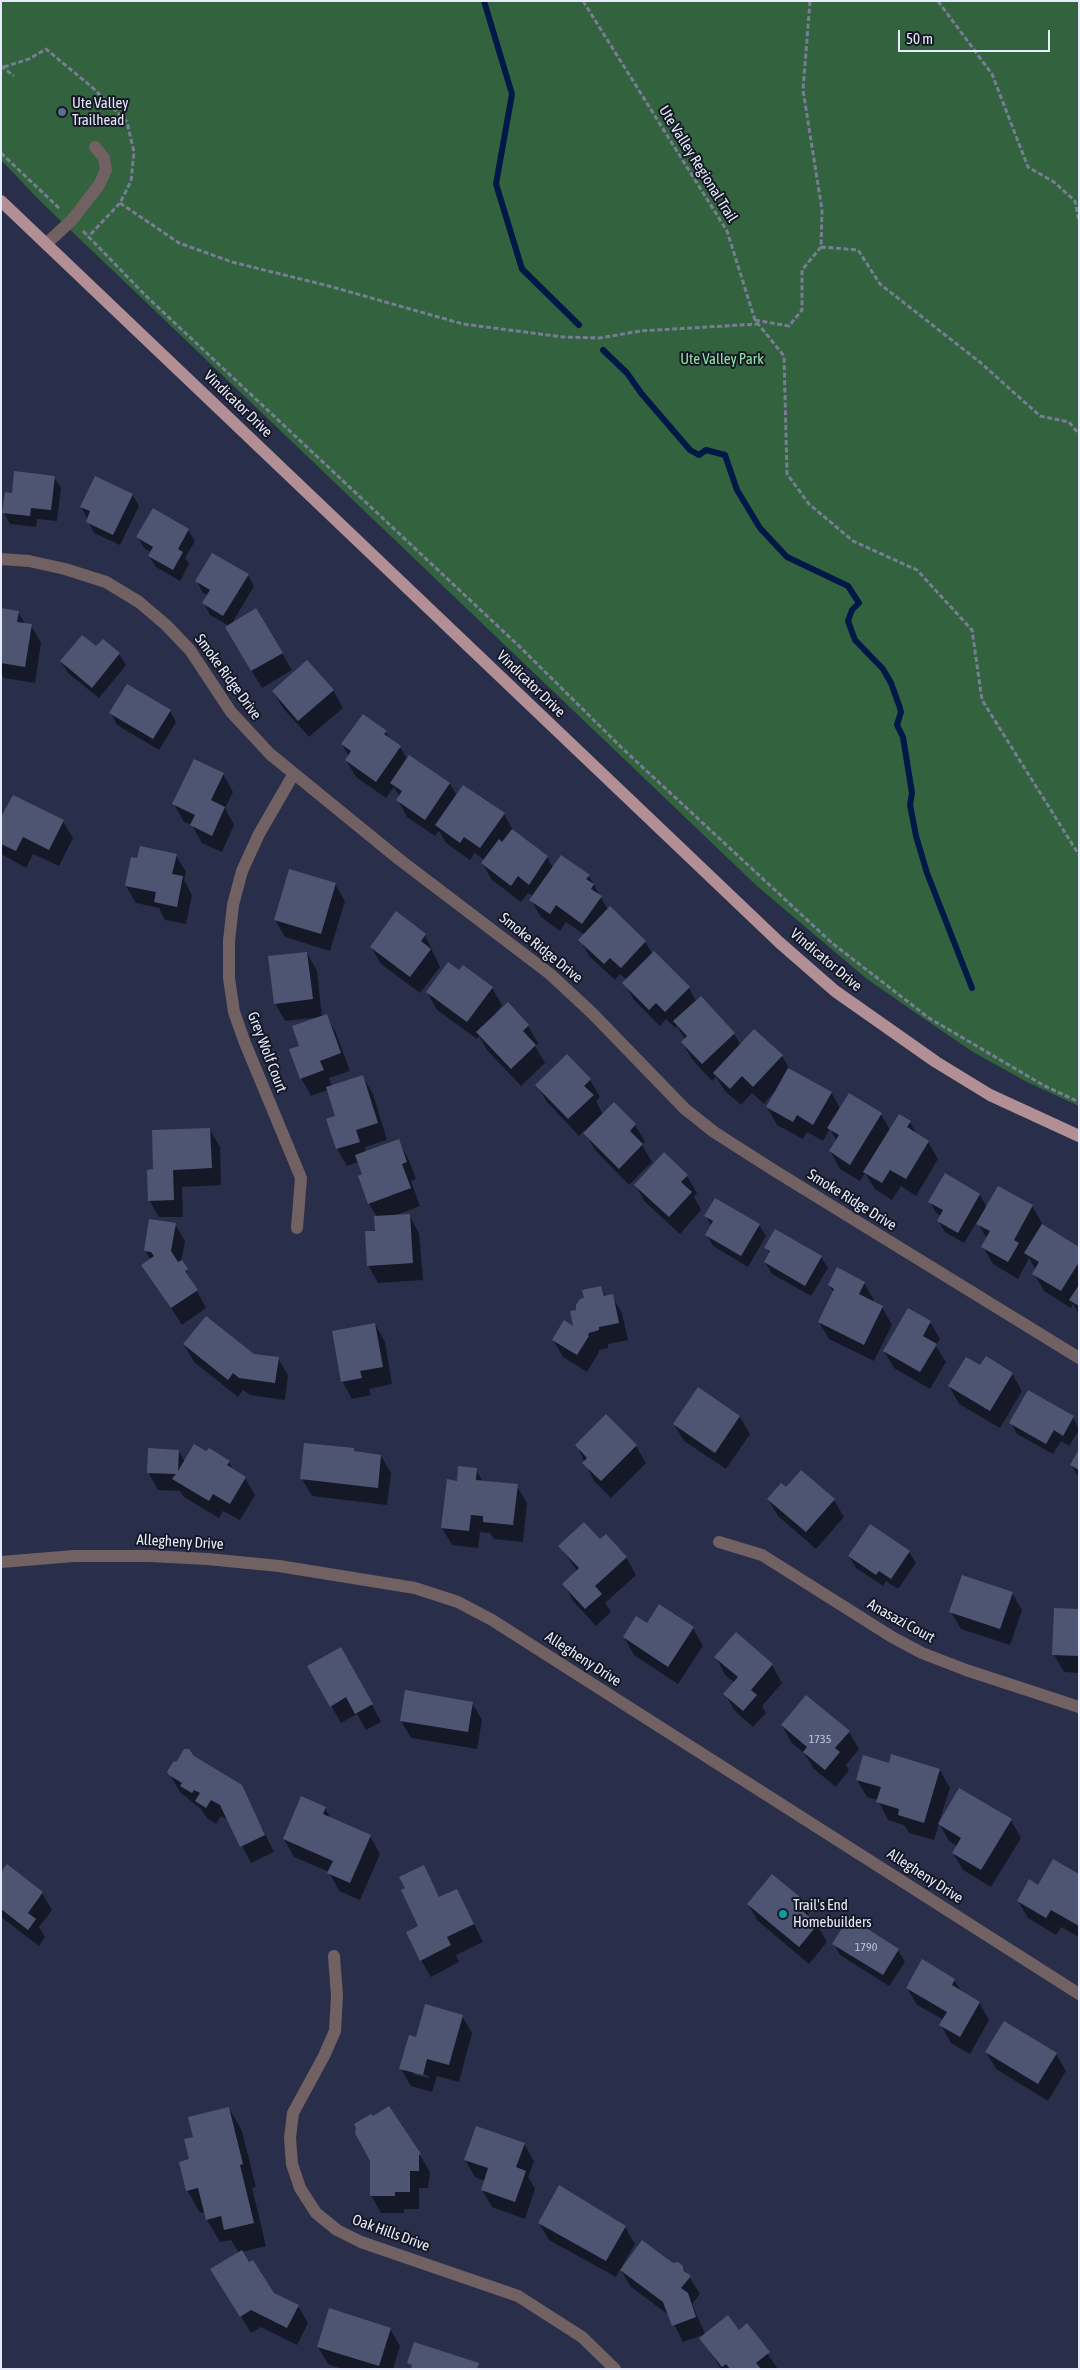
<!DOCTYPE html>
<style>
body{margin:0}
#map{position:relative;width:1080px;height:2370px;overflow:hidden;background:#292f4a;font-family:"Asap Condensed",sans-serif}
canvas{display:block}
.frame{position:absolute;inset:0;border:2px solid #e5eafc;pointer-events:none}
.scale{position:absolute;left:898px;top:30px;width:152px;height:22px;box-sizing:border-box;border:2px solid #e5eafc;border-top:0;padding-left:6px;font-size:15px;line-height:18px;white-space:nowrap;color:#e5eafc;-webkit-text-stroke:4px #151824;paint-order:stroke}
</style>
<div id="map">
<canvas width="1080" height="2370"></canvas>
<div class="frame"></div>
<div class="scale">50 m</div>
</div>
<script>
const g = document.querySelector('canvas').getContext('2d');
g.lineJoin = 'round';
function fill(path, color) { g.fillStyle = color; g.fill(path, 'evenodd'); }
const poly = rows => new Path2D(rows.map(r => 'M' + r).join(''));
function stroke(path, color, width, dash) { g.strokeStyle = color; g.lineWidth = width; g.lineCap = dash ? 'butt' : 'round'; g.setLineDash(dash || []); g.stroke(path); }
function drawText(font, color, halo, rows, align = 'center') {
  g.font = font + ' "Asap Condensed",sans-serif'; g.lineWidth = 4; g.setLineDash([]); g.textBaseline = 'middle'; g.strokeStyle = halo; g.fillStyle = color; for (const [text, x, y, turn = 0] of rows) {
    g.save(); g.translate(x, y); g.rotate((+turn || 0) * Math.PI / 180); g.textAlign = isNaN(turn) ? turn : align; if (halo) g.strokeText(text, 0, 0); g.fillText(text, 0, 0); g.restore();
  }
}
fill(poly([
 [1,1,1079,1,1079,1106,1027,1082,973,1052,923,1018,867,979,758,887,39,200,1,160]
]), '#32623e');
fill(poly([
 [54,477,61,488,57,521,37,519,36,527,10,524,4,513],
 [132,494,139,506,120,545,94,533,81,506],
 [188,530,195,541,185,558,189,564,180,581,156,567,149,556,151,552,144,548,138,537],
 [248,575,254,586,231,625,256,610,292,670,262,688,226,628,229,626,210,615,204,603,208,595,203,593,197,581],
 [1,609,18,612,25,624,31,625,41,643,35,683,4,678,1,674],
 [103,640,119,654,126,665,99,698,68,673,61,661,96,648],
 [333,690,343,708,309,737,283,708,273,691],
 [170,711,176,722,159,750,117,725,111,713],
 [386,732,390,740,400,747,407,759,409,757,450,784,457,796,504,814,514,832,547,857,553,868,589,876,608,910,610,908,645,942,653,954,689,988,696,1001,734,1034,741,1045,782,1056,790,1070,831,1092,841,1110,850,1095,881,1114,890,1130,910,1122,917,1135,928,1142,938,1159,916,1196,901,1186,892,1200,875,1189,865,1173,860,1181,840,1169,830,1151,837,1142,830,1129,823,1141,807,1132,803,1139,777,1125,767,1107,775,1091,764,1104,752,1093,741,1105,725,1091,716,1077,712,1081,692,1059,682,1042,685,1039,677,1026,675,1028,666,1019,660,1026,634,1000,624,983,627,980,620,974,615,980,590,957,580,940,585,935,566,922,560,931,541,917,531,900,533,896,528,893,521,902,492,880,482,863,484,860,475,853,470,860,446,843,439,831,435,836,407,817,398,800,400,797,394,787,386,798,356,777,346,760,349,756,342,744],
 [223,774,233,792,225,808,234,825,222,852,202,843,192,825,184,822,174,804],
 [1,820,63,821,73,838,59,866,33,854,26,868,1,854],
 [176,855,186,872,184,880,192,895,186,924,165,920,159,908,136,903,126,886,138,859],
 [335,884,345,901,330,951,285,937,275,920],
 [425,935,440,967,420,993,381,964,371,947],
 [307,953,317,971,322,1017,326,1015,336,1033,350,1071,329,1078,332,1086,363,1077,373,1094,387,1140,365,1147,366,1152,398,1141,408,1158,416,1179,411,1181,420,1206,394,1216,409,1215,419,1233,423,1280,378,1283,368,1265,377,1217,369,1204,360,1176,363,1175,359,1162,347,1166,337,1149,328,1120,337,1117,328,1090,311,1096,301,1078,301,1046,320,1017,285,1021,275,1003],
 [459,972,492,988,502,1005,495,1014,528,1026,538,1043,535,1046,545,1063,521,1086,487,1050,479,1036,477,1039,437,1010,427,992],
 [590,1080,600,1097,596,1101,603,1115,614,1104,635,1125,645,1142,642,1145,652,1162,629,1185,595,1150,584,1131,579,1136,547,1102,537,1085],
 [210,1130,220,1147,221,1185,182,1187,183,1217,159,1217,149,1200,155,1171],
 [664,1154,687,1176,697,1193,694,1197,701,1210,680,1234,645,1202,635,1185],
 [980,1195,987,1208,1032,1206,1042,1223,1041,1225,1079,1249,1079,1314,1073,1304,1071,1308,1044,1291,1034,1274,1036,1270,1029,1258,1018,1279,993,1264,983,1247,987,1239,977,1222,964,1243,945,1232,938,1221,941,1216,936,1213,930,1202],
 [706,1216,759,1225,766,1236,748,1267,713,1246,707,1235,712,1227],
 [175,1224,185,1241,181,1262,206,1308,182,1325,143,1265,151,1260,145,1251],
 [766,1248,821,1257,828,1268,811,1296,772,1274,765,1262,770,1254],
 [864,1283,874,1300,873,1303,882,1307,892,1325,874,1361,829,1339,819,1322,834,1293,829,1285],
 [601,1287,606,1297,612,1296,622,1313,628,1340,608,1344,608,1348,599,1350,598,1354,587,1372,563,1357,553,1340,575,1329,578,1310,586,1299],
 [930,1322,940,1339,936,1346,946,1362,930,1389,894,1368,884,1351],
 [375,1324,385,1342,392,1384,369,1389,371,1395,352,1399,342,1381],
 [184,1345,278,1358,288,1375,285,1400,250,1395,243,1390,238,1397,194,1362],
 [981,1367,1012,1373,1022,1391,1000,1428,959,1404,949,1386],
 [698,1389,740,1417,750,1434,726,1469,684,1441,674,1424],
 [606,1416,636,1446,646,1463,611,1498,594,1481,577,1446],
 [1073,1417,1079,1430,1069,1446,1061,1441,1053,1454,1017,1434,1011,1423],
 [354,1449,356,1453,381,1456,391,1473,387,1505,312,1496,302,1479],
 [179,1451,185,1462,229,1462,234,1471,245,1478,255,1495,240,1520,223,1511,219,1518,184,1497,180,1491,158,1490,148,1472],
 [1079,1451,1079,1478,1071,1465],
 [476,1470,483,1482,517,1486,527,1503,523,1542,494,1539,490,1533,480,1532,478,1548,452,1545,442,1528],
 [786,1489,834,1500,844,1517,816,1549,778,1516,768,1499],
 [600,1541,626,1557,636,1575,605,1603,611,1612,596,1626,573,1601,564,1584,577,1571,560,1546],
 [909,1552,916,1563,898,1589,886,1581,883,1586,856,1568,849,1556],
 [1012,1593,1022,1610,1010,1645,961,1629,951,1612],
 [1079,1610,1079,1673,1064,1672,1054,1655],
 [647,1625,693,1628,703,1646,678,1684,634,1655,624,1637],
 [736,1634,772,1665,782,1683,762,1706,766,1713,753,1727,735,1711,725,1694,735,1683,725,1675,716,1657],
 [351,1666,381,1722,366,1730,357,1714,341,1723,309,1667],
 [472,1703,482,1720,477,1749,411,1738,401,1721],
 [782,1726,849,1732,859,1749,846,1765,849,1770,836,1787,814,1769,804,1753,792,1743],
 [185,1751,193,1754,195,1758,241,1786,274,1852,251,1863,228,1820,221,1816,216,1824,207,1818,201,1809,180,1792,170,1775],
 [890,1764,940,1770,950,1788,939,1822,1011,1820,1021,1838,991,1887,963,1870,953,1853,957,1846,949,1841,939,1823,934,1840,909,1833,904,1825,888,1820,878,1800,867,1797,857,1780],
 [325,1808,331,1819,370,1836,380,1854,360,1900,339,1891,329,1872,294,1857,284,1839],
 [7,1866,42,1893,52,1910,39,1927,45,1937,39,1946,1,1917,1,1874],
 [423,1867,440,1898,457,1890,483,1942,456,1955,459,1962,431,1977,421,1960,419,1927,406,1889],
 [1079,1875,1079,1937,1061,1927,1056,1935,1028,1918,1018,1901,1039,1886],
 [799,1898,809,1915,808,1917,817,1925,827,1942,809,1964,758,1921,748,1904],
 [849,1919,898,1950,905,1962,889,1986,840,1955,834,1944],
 [954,1980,962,1992,979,2002,989,2020,970,2054,951,2043,941,2025,944,2020,917,2005,907,1988],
 [462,2016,472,2033,459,2082,437,2076,432,2092,411,2086,401,2069],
 [413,2071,429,2076,428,2078,413,2074],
 [986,2052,1056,2054,1066,2071,1048,2101,996,2069],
 [229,2108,242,2131,256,2187,252,2188,266,2246,242,2252,273,2294,298,2306,308,2323,297,2345,261,2327,251,2333,222,2286,239,2253,231,2240,220,2242,207,2220,205,2212,200,2213,187,2190,194,2138],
 [401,2124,430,2172,428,2188,419,2188,419,2209,404,2209,404,2213,381,2213,371,2195],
 [524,2144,534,2161,528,2177,535,2189,525,2219,492,2207,482,2190,485,2181,475,2177,465,2160],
 [559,2187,625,2227,635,2244,622,2266,673,2264,683,2267,700,2294,692,2304,705,2334,739,2331,747,2325,778,2369,721,2369,700,2336,683,2342,670,2316,631,2287,620,2269,616,2277,549,2240,539,2223],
 [390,2329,400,2346,393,2369,342,2369,328,2364,318,2347]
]), '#0007');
stroke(poly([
 [484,1,512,94,496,184,522,269,579,325],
 [603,350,627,373,641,393,690,450,699,455,706,450,725,455,737,490,760,528,787,557,848,586,859,603,852,610,848,621,855,640,883,669,891,683,899,705,901,712,897,725,903,737,912,793,910,805,916,836,927,873,972,988]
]), '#001847', 6);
fill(poly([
 [14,471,55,476,51,510,31,508,30,516,2,513,5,492,12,493],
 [95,476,133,494,113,535,86,522,90,511,80,507],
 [153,508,189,529,178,549,183,552,173,570,148,556,153,547,136,537],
 [212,553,249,574,223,616,202,603,210,590,195,581],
 [1,608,19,611,17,622,32,624,25,667,1,663],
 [256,608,283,653,251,671,225,627],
 [82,635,96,646,103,639,120,653,92,688,60,661],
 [307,660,334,690,298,721,272,691],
 [127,684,171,710,153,739,109,713],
 [363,714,387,731,384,734,401,746,376,782,345,760,351,751,341,744],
 [409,755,450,783,425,820,396,800,402,791,390,783],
 [194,759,224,773,211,800,225,807,212,836,190,825,195,815,172,804],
 [463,785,505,813,480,848,464,837,460,843,435,825],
 [13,795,64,820,49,850,23,837,16,851,1,844,1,817],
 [512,829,548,856,529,885,518,876,511,886,481,863,499,839,502,842],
 [140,846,177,854,172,874,183,876,177,907,154,902,156,892,125,886,131,857,137,858],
 [561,855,590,875,586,879,594,884,591,889,602,896,582,924,556,905,550,914,529,900],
 [289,869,336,883,321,934,274,920],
 [610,906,646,941,621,968,610,958,604,964,578,940],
 [396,911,426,934,421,941,431,949,410,977,370,947],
 [654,951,690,987,665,1012,656,1003,649,1010,622,983],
 [307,952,313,999,274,1004,268,956],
 [448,962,459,970,463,965,493,987,467,1022,426,992],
 [701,996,735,1033,702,1064,681,1042,687,1036,673,1021],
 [508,1002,529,1025,523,1031,536,1045,511,1069,476,1032],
 [327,1014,341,1053,320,1061,324,1070,300,1079,289,1049,299,1046,292,1026],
 [754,1029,783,1055,753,1087,742,1076,730,1089,713,1073],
 [567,1054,591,1079,584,1086,594,1095,568,1119,535,1085],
 [788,1068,832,1092,813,1125,797,1115,793,1122,766,1107],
 [363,1075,378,1123,356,1130,360,1142,336,1149,326,1119,335,1116,326,1087],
 [849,1093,882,1113,850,1165,829,1151,839,1135,827,1128],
 [614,1102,636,1124,630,1131,643,1144,619,1169,583,1133],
 [899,1114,911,1121,907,1127,929,1141,906,1179,890,1170,882,1183,863,1172],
 [210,1128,212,1168,173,1170,174,1200,148,1201,147,1170,153,1169,152,1130],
 [399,1139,407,1162,402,1164,411,1188,368,1204,358,1176,362,1174,355,1155],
 [664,1152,688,1175,681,1182,692,1192,669,1217,634,1185],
 [945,1173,980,1194,958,1233,937,1221,943,1210,928,1202],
 [998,1186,1033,1205,1014,1240,1019,1243,1008,1262,981,1247,990,1231,976,1224],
 [715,1198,760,1224,741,1256,705,1235,713,1221,704,1216],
 [410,1214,413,1263,367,1266,365,1231,375,1231,374,1216],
 [149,1219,176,1223,171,1251,178,1262,182,1260,188,1269,185,1271,198,1290,171,1308,141,1265,154,1256,151,1252,144,1251],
 [1042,1224,1079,1247,1079,1262,1061,1291,1032,1274,1039,1262,1024,1253],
 [775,1229,822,1256,805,1286,764,1262,770,1251,764,1248],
 [837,1267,865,1282,859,1294,883,1306,864,1345,818,1322,834,1289,828,1285],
 [1079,1285,1079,1306,1069,1300],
 [601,1286,604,1296,613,1294,619,1323,599,1327,599,1330,589,1333,588,1335,589,1336,577,1355,552,1340,564,1320,573,1326,570,1311,576,1310,576,1305,580,1299,584,1298,582,1290],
 [908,1308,931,1321,923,1336,937,1344,920,1372,883,1351],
 [206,1316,254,1354,279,1357,275,1383,239,1378,233,1373,228,1380,183,1344],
 [375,1323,383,1367,360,1371,362,1378,341,1382,332,1331],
 [986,1356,1013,1373,990,1411,948,1386,966,1357,980,1365],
 [698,1387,740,1416,715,1453,673,1424],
 [1028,1390,1074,1416,1063,1436,1054,1430,1046,1444,1009,1423],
 [606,1414,637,1445,601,1481,582,1463,587,1458,575,1445],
 [304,1443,354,1448,354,1451,381,1455,378,1488,300,1479],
 [194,1444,206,1451,209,1448,230,1461,227,1465,246,1477,230,1504,213,1494,209,1501,172,1479,176,1474,147,1473,148,1448,179,1450,178,1471],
 [1079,1449,1079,1470,1070,1465],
 [458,1466,477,1468,476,1480,518,1484,513,1525,483,1522,483,1516,471,1515,469,1531,441,1528,447,1479,457,1481],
 [801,1470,835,1499,806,1532,767,1499,781,1483,786,1487],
 [584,1522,600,1539,606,1534,627,1557,595,1586,602,1594,585,1609,562,1584,579,1568,558,1546],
 [870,1524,910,1551,891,1579,879,1571,876,1575,848,1556],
 [962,1575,1013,1592,1000,1629,949,1612],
 [659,1604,694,1627,668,1667,623,1637,636,1616,647,1623],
 [1054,1608,1079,1609,1079,1656,1052,1655],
 [736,1632,773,1664,751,1690,757,1695,743,1711,723,1694,738,1677,714,1657],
 [341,1647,373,1704,355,1714,346,1697,330,1707,307,1666],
 [405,1690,473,1702,468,1732,400,1721],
 [806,1695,850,1731,835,1748,840,1752,825,1770,803,1752,807,1747,781,1725],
 [184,1749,189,1749,194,1756,242,1785,265,1835,240,1847,220,1805,211,1800,206,1808,195,1801,200,1793,194,1790,192,1793,180,1786,182,1783,169,1775,167,1772,173,1762,177,1761],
 [891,1754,940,1769,924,1823,898,1815,899,1809,876,1802,881,1787,856,1780,863,1755,889,1763],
 [959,1788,1012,1819,981,1870,952,1853,961,1838,938,1824],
 [301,1796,326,1807,323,1814,371,1835,350,1883,327,1873,333,1861,283,1839],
 [1053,1859,1079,1874,1079,1926,1051,1910,1046,1918,1017,1901,1029,1879,1038,1885],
 [7,1864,43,1892,28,1913,36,1919,28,1930,1,1909,1,1872],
 [424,1865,439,1897,457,1889,474,1924,447,1937,451,1945,420,1961,406,1932,418,1926,401,1890,405,1888,399,1877],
 [772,1874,800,1897,794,1904,818,1924,799,1947,747,1904],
 [849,1917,899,1949,883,1975,832,1944],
 [922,1959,955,1979,952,1985,980,2002,960,2037,939,2025,947,2012,906,1988],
 [425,2004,463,2015,449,2065,427,2059,423,2075,399,2069,409,2035,416,2037],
 [1004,2021,1057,2053,1038,2084,985,2052],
 [389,2106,421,2154,419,2155,419,2171,410,2171,410,2192,395,2192,395,2196,370,2196,370,2161,355,2133,356,2128,354,2124,371,2114,373,2116],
 [229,2107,243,2164,240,2165,254,2223,224,2230,221,2216,206,2220,198,2188,186,2191,179,2162,189,2159,184,2139,193,2137,188,2117],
 [476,2126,525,2143,516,2167,526,2171,515,2202,481,2190,488,2168,464,2160],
 [559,2185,626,2226,606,2261,538,2223],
 [642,2240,673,2263,678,2262,683,2266,684,2271,691,2276,681,2288,688,2293,696,2317,672,2326,663,2302,620,2270],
 [242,2250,249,2262,253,2260,274,2293,299,2305,287,2328,251,2310,240,2317,210,2269],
 [329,2308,391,2328,379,2366,317,2347],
 [728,2315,739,2330,747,2323,770,2352,756,2363,761,2369,730,2369,726,2364,722,2367,699,2338],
 [414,2342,479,2363,477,2369,411,2369,412,2365,407,2363]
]), '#4e5573');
stroke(poly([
 [583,1,727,231,755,320,784,356,787,474,809,504,853,541,917,570,972,630,982,700,1079,855],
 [938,1,992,74,1028,167,1054,182,1075,201,1079,222],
 [1,66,14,76],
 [4,67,29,59,46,49,93,88,127,122,134,152,131,181,120,203,88,237],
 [1,153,60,209],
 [120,203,179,243,232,262,329,286,463,324,563,337,600,338,640,331,758,324],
 [83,231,146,296,520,647,623,749,832,943,929,1018,1043,1085,1079,1102],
 [821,247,858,250,880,284,981,363,1040,416,1069,422,1079,434],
 [755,320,789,326,802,310,802,270,821,247,822,210,803,90,810,1]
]), '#777d94', 3, [5, 2.5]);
stroke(poly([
 [46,244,72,220,99,185,106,170,104,158,95,147],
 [1,559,29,561,65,569,106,582,139,602,166,625,190,650,231,712,270,754,400,860,550,974,592,1013,685,1109,714,1132,775,1171,1079,1358],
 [293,775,259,834,242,871,233,905,229,941,229,978,234,1012,245,1043,301,1178,297,1228],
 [719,1542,762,1555,892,1637,922,1653,966,1670,1079,1707],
 [1,1562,74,1556,150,1556,207,1559,279,1566,415,1588,458,1602,492,1620,1079,1994],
 [334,1956,337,1996,335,2031,324,2056,293,2113,290,2138,292,2164,300,2188,316,2213,337,2230,361,2242,518,2296,582,2337,615,2369]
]), '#726163', 12);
stroke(poly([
 [1,201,780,943,835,991,936,1062,990,1095,1079,1136]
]), '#b18f94', 12);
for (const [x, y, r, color] of [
 [62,112,5,"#5c6f8a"],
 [783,1914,5,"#0f9aa8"]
]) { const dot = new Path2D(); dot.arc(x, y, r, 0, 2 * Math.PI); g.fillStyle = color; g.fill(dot); stroke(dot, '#151824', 2); }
drawText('12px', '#bfc5da', null, [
 ["1735",820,1739],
 ["1790",866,1947]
]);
drawText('15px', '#e5eafc', '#151824', [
 ["Ute Valley",72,103],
 ["Trailhead",72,120],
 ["Trail's End",793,1905],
 ["Homebuilders",793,1922]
], 'left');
drawText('15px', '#e5eafc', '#151824', [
 ["Ute Valley Regional Trail",698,164,58],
 ["Vindicator Drive",238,404,44],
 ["Smoke Ridge Drive",228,677,54],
 ["Vindicator Drive",531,684,44],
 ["Smoke Ridge Drive",541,948,39],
 ["Vindicator Drive",826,960,40],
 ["Grey Wolf Court",267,1052,69],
 ["Smoke Ridge Drive",852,1200,32],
 ["Allegheny Drive",180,1542,3],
 ["Anasazi Court",901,1621,29],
 ["Allegheny Drive",583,1659,33],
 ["Allegheny Drive",925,1876,33],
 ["Oak Hills Drive",391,2233,20]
]);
drawText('15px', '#8fe5a3', '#151824', [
 ["Ute Valley Park",722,359]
]);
</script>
